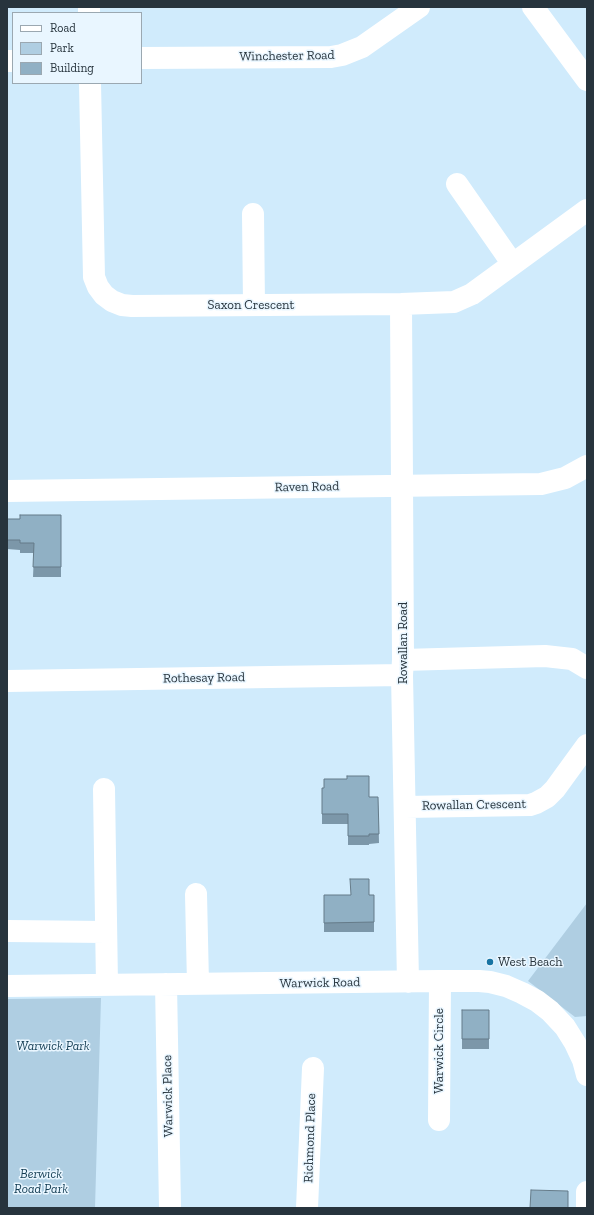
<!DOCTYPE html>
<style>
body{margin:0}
#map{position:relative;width:594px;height:1215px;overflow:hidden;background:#d0ebfc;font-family:"Zilla Slab",serif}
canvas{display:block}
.frame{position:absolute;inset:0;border:8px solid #27343d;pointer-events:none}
.legend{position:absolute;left:12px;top:12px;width:130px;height:72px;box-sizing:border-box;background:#e9f6ff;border:1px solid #9ba8b1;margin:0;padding:5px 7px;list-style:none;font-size:12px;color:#27343d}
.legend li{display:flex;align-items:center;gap:8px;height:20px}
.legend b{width:20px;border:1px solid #9ba8b1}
</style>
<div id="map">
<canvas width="594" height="1215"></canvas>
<div class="frame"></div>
<ul class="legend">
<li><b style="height:5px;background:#fff"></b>Road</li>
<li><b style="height:11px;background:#afcee2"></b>Park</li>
<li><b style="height:11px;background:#90b0c4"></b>Building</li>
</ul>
</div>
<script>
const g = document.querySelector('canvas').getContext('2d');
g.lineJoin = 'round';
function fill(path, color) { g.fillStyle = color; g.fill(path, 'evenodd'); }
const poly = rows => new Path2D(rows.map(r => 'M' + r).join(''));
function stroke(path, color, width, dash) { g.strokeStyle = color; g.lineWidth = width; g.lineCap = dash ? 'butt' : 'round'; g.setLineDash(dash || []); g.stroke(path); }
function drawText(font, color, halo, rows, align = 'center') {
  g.font = font + ' "Zilla Slab",serif'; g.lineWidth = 3; g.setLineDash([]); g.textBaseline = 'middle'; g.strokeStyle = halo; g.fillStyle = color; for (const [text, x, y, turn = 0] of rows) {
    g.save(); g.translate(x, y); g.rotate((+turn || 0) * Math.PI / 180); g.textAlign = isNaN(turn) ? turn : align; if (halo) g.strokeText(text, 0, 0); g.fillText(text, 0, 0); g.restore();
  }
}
fill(poly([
 [587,903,587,1016,575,1017,528,981],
 [101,998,95,1208,7,1208,7,999]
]), '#afcee2');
stroke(poly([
 [89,7,89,13],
 [533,7,587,80],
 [141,58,331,57,342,55,362,47,419,7],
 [7,61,13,61],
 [90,83,94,277,98,287,104,295,112,301,122,305,132,306,401,304,454,302,472,294,587,210],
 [457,184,512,263],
 [253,214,254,305],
 [401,304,403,660,402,675,408,982],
 [7,491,541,484,565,478,587,466],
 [403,660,545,656,572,659,587,668],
 [7,681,402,675],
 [104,789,107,985],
 [405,807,530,805,536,803,547,797,555,789,587,745],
 [196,894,198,984],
 [7,931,106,932],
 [166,984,170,1208],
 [7,986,440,981,479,981,490,982,506,986,522,993,537,1001,550,1011,565,1027,575,1043,583,1060,587,1075],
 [439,1120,440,981],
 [307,1208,313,1068],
 [587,1208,587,1192]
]), '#fff', 22);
fill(poly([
 [61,515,61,577,33,577,34,553,20,553,20,550,7,549,7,519,20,519],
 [322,788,369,797,378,797,379,843,369,844,369,845,348,845,348,824,322,824],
 [324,895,374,895,374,932,324,932],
 [462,1010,489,1010,489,1049,462,1049]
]), '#7c97a9');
const building = poly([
 [20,515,61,515,61,567,33,567,34,543,20,543,20,540,7,540,7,519,20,519,20,515],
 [347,776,369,776,369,797,378,797,379,834,369,834,369,836,348,836,348,814,322,814,322,788,324,788,324,779,347,779,347,776],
 [350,879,369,879,369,895,374,895,374,922,324,923,324,895,351,895,350,879],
 [462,1010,489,1010,489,1039,462,1039,462,1010],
 [531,1190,568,1191,568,1208,530,1208,531,1190]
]);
fill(building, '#90b0c4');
stroke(building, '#657b89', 1);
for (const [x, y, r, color] of [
 [490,962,4,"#1874a3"]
]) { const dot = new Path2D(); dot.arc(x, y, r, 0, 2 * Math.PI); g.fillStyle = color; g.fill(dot); stroke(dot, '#e9f6ff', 1.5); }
drawText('13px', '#27343d', '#e9f6ff', [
 ["Winchester Road",287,56,-1],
 ["Saxon Crescent",251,305],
 ["Raven Road",307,487,-1],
 ["Rowallan Road",403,643,-90],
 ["Rothesay Road",204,678,-1],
 ["Rowallan Crescent",474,805,-1],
 ["Warwick Road",320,983,-1],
 ["Warwick Circle",439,1051,-90],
 ["Warwick Place",168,1096,-91],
 ["Richmond Place",310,1138,-88]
]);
drawText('13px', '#27343d', '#e9f6ff', [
 ["West Beach",498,962]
], 'left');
drawText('italic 13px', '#113b52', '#e9f6ff', [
 ["Warwick Park",53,1046],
 ["Berwick",41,1174],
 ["Road Park",41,1189]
]);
</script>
